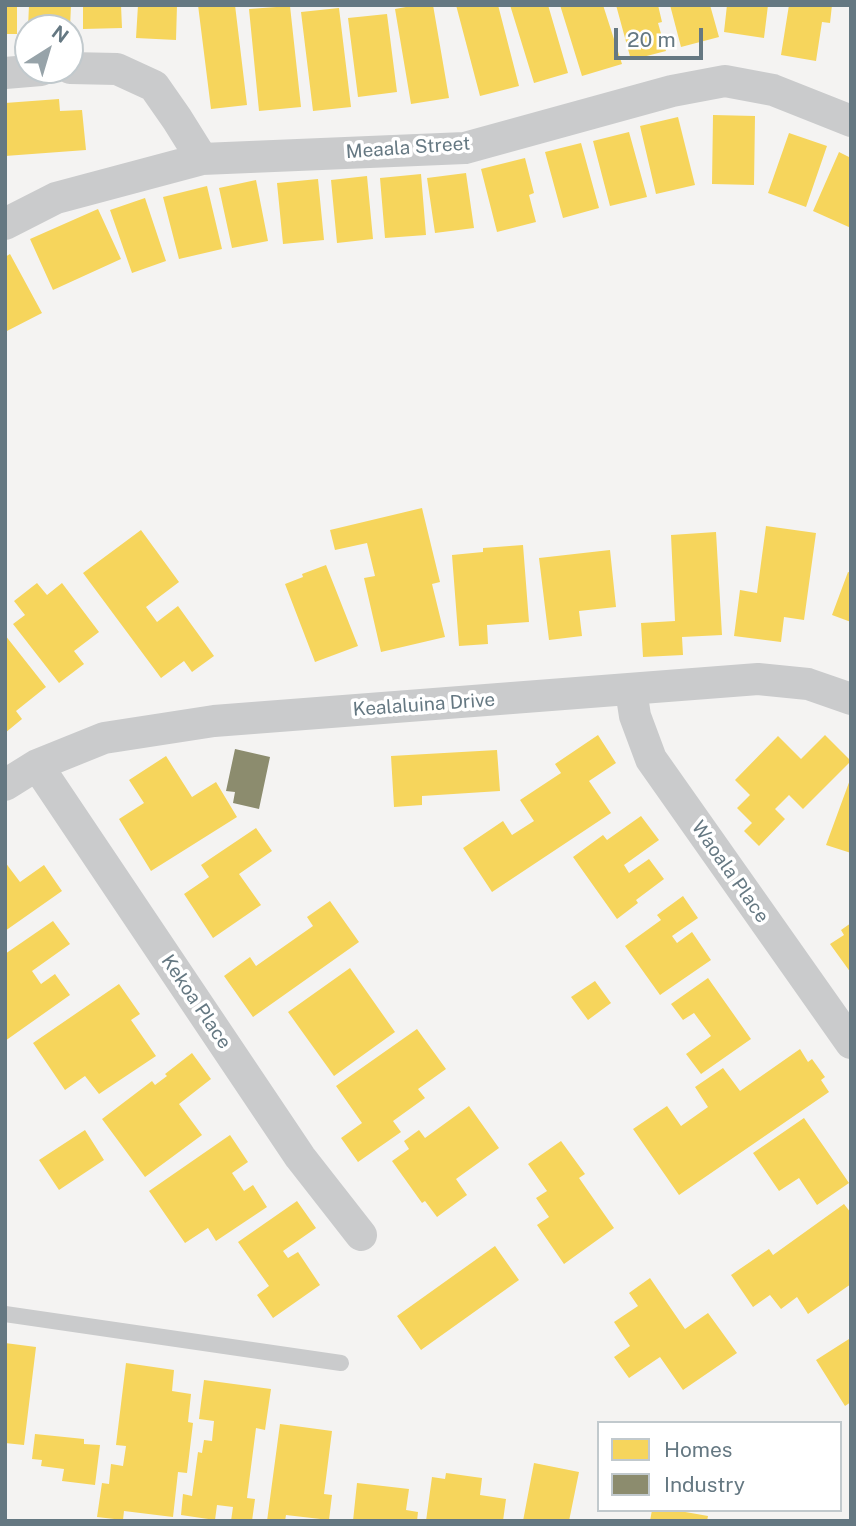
<!DOCTYPE html>
<style>
body{margin:0}
#map{position:relative;width:856px;height:1526px;overflow:hidden;background:#f4f3f2;font-family:"Public Sans",sans-serif}
canvas{display:block}
.frame{position:absolute;inset:0;border:7px solid #657882;pointer-events:none}
.legend{position:absolute;left:597px;top:1421px;width:245px;height:91px;box-sizing:border-box;background:#fff;border:2px solid #c1c9cd;margin:0;padding:9px 12px;list-style:none;font-size:21px;color:#657882}
.legend li{display:flex;align-items:center;gap:14px;height:35px}
.legend b{width:35px;border:2px solid #c1c9cd}
.north{position:absolute;left:14px;top:14px;width:70px;height:70px;box-sizing:border-box;background:#fff;border:2px solid #c1c9cd;border-radius:50%;rotate:37deg;font-size:19px;font-weight:700;line-height:28px;text-align:center;color:#657882}
.north::after{content:'';display:block;margin:auto;width:24px;height:32px;background:#97a3a9;clip-path:polygon(50% 0,100% 100%,50% 72%,0 100%)}
.scale{position:absolute;left:614px;top:28px;width:89px;height:32px;box-sizing:border-box;border:4px solid #657882;border-top:0;padding-left:9px;font-size:21px;line-height:24px;white-space:nowrap;color:#657882;-webkit-text-stroke:5px #fff;paint-order:stroke}
</style>
<div id="map">
<canvas width="856" height="1526"></canvas>
<div class="frame"></div>
<ul class="legend">
<li><b style="height:19px;background:#f6d55c"></b>Homes</li>
<li><b style="height:19px;background:#8c8c6e"></b>Industry</li>
</ul>
<div class="north">N</div>
<div class="scale">20 m</div>
</div>
<script>
const g = document.querySelector('canvas').getContext('2d');
g.lineJoin = 'round';
function fill(path, color) { g.fillStyle = color; g.fill(path, 'evenodd'); }
const poly = rows => new Path2D(rows.map(r => 'M' + r).join(''));
function stroke(path, color, width, dash) { g.strokeStyle = color; g.lineWidth = width; g.lineCap = dash ? 'butt' : 'round'; g.setLineDash(dash || []); g.stroke(path); }
function drawText(font, color, halo, rows, align = 'center') {
  g.font = font + ' "Public Sans",sans-serif'; g.lineWidth = 7; g.setLineDash([]); g.textBaseline = 'middle'; g.strokeStyle = halo; g.fillStyle = color; for (const [text, x, y, turn = 0] of rows) {
    g.save(); g.translate(x, y); g.rotate((+turn || 0) * Math.PI / 180); g.textAlign = isNaN(turn) ? turn : align; if (halo) g.strokeText(text, 0, 0); g.fillText(text, 0, 0); g.restore();
  }
}
fill(poly([
 [5,5,17,5,17,34,5,34],
 [29,5,71,5,70,28,28,28],
 [83,5,121,5,122,28,83,29],
 [138,5,177,5,176,40,136,38],
 [198,5,235,5,247,105,211,109],
 [417,5,433,5,449,98,411,104,395,9],
 [456,5,498,5,519,86,480,96],
 [510,5,548,5,568,73,534,83],
 [560,5,603,5,622,64,582,76],
 [616,5,658,5,662,22,658,23,666,51,631,60],
 [670,5,710,5,719,37,681,47],
 [727,5,768,5,764,38,724,32],
 [789,5,832,5,830,23,822,22,816,61,781,55],
 [290,6,301,107,259,111,249,9],
 [339,8,351,107,313,111,301,12],
 [387,14,397,92,358,97,348,18],
 [59,99,60,111,82,110,86,150,5,156,5,103],
 [713,115,755,116,754,185,712,184],
 [678,117,695,185,656,194,640,126],
 [629,132,647,197,610,206,593,141],
 [789,133,827,146,806,207,768,193],
 [581,143,599,208,563,218,545,152],
 [839,152,851,158,851,228,813,211],
 [525,158,534,193,529,195,536,222,497,232,481,169],
 [466,173,474,228,435,233,427,178],
 [421,174,426,235,385,238,380,178],
 [367,176,373,239,337,243,331,180],
 [318,179,324,240,283,244,277,183],
 [256,180,268,241,232,248,219,188],
 [207,186,222,249,179,259,163,197],
 [145,198,166,261,132,273,110,210],
 [98,209,121,259,53,290,30,239],
 [10,254,42,313,5,332,5,257],
 [422,508,440,582,432,584,445,637,381,652,364,578,375,576,367,543,335,550,330,530],
 [766,526,816,533,804,620,784,617,781,642,734,636,740,590,757,593],
 [141,530,179,582,146,607,157,622,178,606,214,656,192,672,184,661,161,678,83,573],
 [716,532,722,635,682,637,683,655,643,657,641,623,675,621,671,535],
 [523,545,529,622,487,625,488,644,459,646,452,555,483,552,483,548],
 [610,550,616,607,579,611,582,636,549,640,539,558],
 [326,565,358,646,315,662,285,584,303,577,302,574],
 [848,572,851,573,851,622,832,615],
 [37,583,47,595,62,583,99,632,74,651,84,664,59,683,13,624,25,615,14,601],
 [5,635,46,687,16,711,22,719,5,733],
 [598,735,616,763,589,781,611,813,492,892,463,848,503,821,512,835,534,821,520,800,561,773,555,764],
 [825,735,851,761,803,809,789,795,775,809,785,819,759,846,744,831,752,823,737,808,750,795,735,780,778,736,801,759],
 [497,750,500,791,422,796,422,805,394,807,391,756],
 [166,756,192,797,216,782,237,817,151,871,119,819,144,803,129,780],
 [851,777,851,853,826,845],
 [641,816,659,840,624,865,629,873,649,859,664,879,636,900,638,903,617,919,573,857,603,835,607,840],
 [256,828,272,851,239,874,261,905,213,938,184,894,209,877,201,865],
 [5,862,20,882,44,865,62,891,5,931],
 [683,896,698,918,672,936,677,943,692,932,711,960,660,995,625,946,661,920,657,915],
 [330,901,359,942,253,1017,224,976,250,957,256,966,313,926,307,917],
 [53,921,70,944,32,971,41,984,55,974,70,995,5,1041,5,954],
 [851,923,851,973,830,944,844,935,841,930],
 [350,968,395,1032,334,1076,288,1012],
 [708,978,751,1039,701,1074,686,1054,711,1036,694,1013,683,1020,671,1004],
 [595,981,611,1003,588,1020,571,997],
 [119,984,140,1014,131,1020,156,1056,99,1094,85,1076,65,1090,33,1043],
 [417,1029,446,1069,418,1089,425,1098,393,1121,401,1132,358,1162,341,1138,362,1123,336,1086],
 [800,1049,808,1062,812,1059,825,1077,821,1080,829,1092,679,1195,633,1129,667,1106,681,1126,708,1107,695,1087,723,1068,740,1091],
 [192,1053,211,1079,179,1104,202,1135,145,1177,102,1119,152,1081,155,1085,167,1076,165,1074],
 [469,1106,499,1148,456,1179,467,1195,437,1217,425,1201,422,1203,392,1161,409,1149,404,1141,419,1130,425,1138],
 [804,1118,849,1183,817,1205,799,1178,779,1191,753,1153],
 [85,1130,104,1160,59,1190,39,1160],
 [230,1135,248,1162,232,1173,244,1191,253,1185,267,1207,216,1241,208,1228,185,1243,149,1191],
 [561,1141,585,1174,579,1178,614,1228,564,1264,537,1225,549,1217,536,1198,547,1191,528,1164],
 [297,1201,316,1228,283,1251,288,1258,298,1252,320,1285,273,1318,257,1295,269,1286,238,1242],
 [844,1204,851,1213,851,1284,808,1314,797,1297,781,1309,770,1295,753,1307,731,1275,769,1249,773,1255],
 [495,1246,519,1280,421,1350,397,1316],
 [650,1278,685,1329,708,1313,737,1353,683,1390,660,1357,629,1378,614,1357,630,1346,614,1322,638,1306,629,1293],
 [849,1339,851,1343,851,1402,845,1406,816,1360],
 [5,1343,36,1347,24,1445,5,1443],
 [126,1363,174,1370,172,1391,191,1394,188,1422,193,1423,187,1473,178,1472,173,1517,124,1511,123,1520,97,1517,102,1483,109,1484,111,1464,123,1466,126,1446,116,1445],
 [204,1380,271,1389,265,1430,256,1428,247,1498,255,1499,252,1521,231,1521,233,1507,217,1505,215,1520,181,1515,183,1494,192,1496,198,1452,202,1453,204,1440,212,1441,214,1421,199,1419],
 [280,1424,332,1431,324,1494,332,1495,329,1520,286,1515,285,1521,267,1521],
 [35,1434,84,1439,84,1444,100,1445,95,1485,62,1481,64,1469,41,1466,42,1460,32,1459],
 [534,1463,579,1472,569,1521,523,1521],
 [446,1473,482,1478,480,1495,506,1499,503,1521,426,1521,432,1477,445,1479],
 [357,1483,409,1489,406,1510,418,1512,417,1521,353,1521],
 [652,1510,674,1510,708,1516,707,1521,650,1521]
]), '#f6d55c');
fill(poly([
 [235,749,270,757,259,809,233,803,235,792,226,791]
]), '#8c8c6e');
stroke(poly([
 [5,1314,341,1363]
]), '#cacbcc', 16);
stroke(poly([
 [70,68,117,69,154,86,177,119,202,159],
 [5,73,41,70],
 [5,224,56,198,202,159,465,148,672,91,725,81,773,90,851,121],
 [631,690,635,716,651,759,851,1043],
 [37,765,300,1157,361,1235],
 [5,785,37,765,104,738,214,721,758,679,808,684,851,699]
]), '#cacbcc', 32);
drawText('19px', '#657882', '#fff', [
 ["Meaala Street",408,148,-4],
 ["Kealaluina Drive",424,705,-4],
 ["Waoala Place",730,872,55],
 ["Kekoa Place",196,1002,56]
]);
</script>
